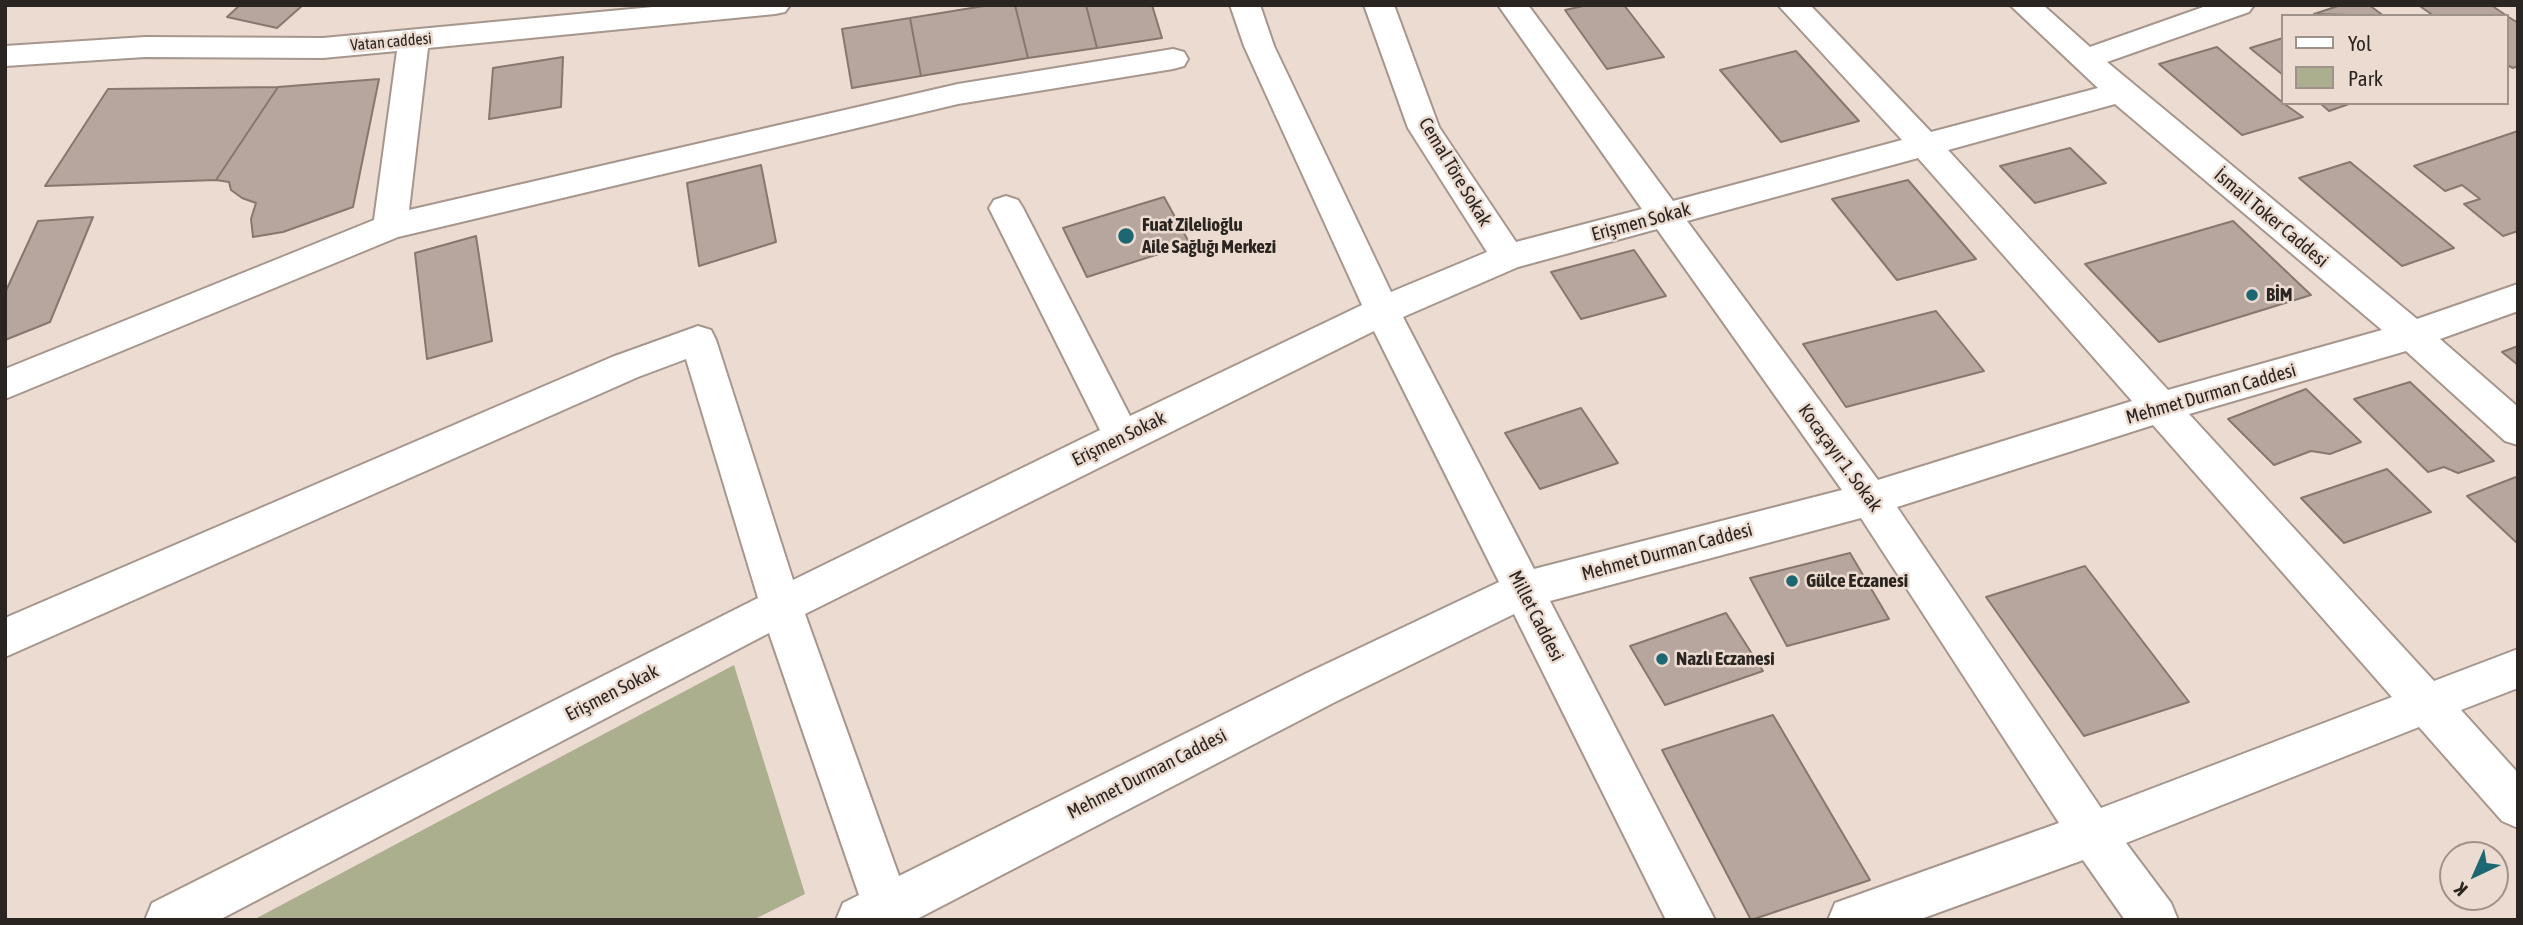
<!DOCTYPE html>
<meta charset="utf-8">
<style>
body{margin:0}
#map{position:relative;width:2523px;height:925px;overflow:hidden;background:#ecdbd1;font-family:"Asap Condensed",sans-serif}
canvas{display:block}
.frame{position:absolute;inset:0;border:7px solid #2b2521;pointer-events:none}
.legend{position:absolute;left:2281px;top:14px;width:228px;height:91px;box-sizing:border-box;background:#ecdbd1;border:2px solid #9f928b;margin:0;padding:9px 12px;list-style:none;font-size:21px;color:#2b2521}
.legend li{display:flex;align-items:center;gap:14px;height:35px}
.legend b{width:35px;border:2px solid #9f928b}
.north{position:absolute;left:2439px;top:841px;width:70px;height:70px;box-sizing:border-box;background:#ecdbd1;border:2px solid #9f928b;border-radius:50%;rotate:224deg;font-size:19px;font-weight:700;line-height:28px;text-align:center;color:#2b2521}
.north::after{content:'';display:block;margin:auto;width:24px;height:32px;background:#1c6772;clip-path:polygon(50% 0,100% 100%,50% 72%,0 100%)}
</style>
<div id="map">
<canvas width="2523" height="925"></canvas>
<div class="frame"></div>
<ul class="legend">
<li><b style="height:9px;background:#fff"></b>Yol</li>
<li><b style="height:19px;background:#acaf8d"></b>Park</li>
</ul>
<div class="north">K</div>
</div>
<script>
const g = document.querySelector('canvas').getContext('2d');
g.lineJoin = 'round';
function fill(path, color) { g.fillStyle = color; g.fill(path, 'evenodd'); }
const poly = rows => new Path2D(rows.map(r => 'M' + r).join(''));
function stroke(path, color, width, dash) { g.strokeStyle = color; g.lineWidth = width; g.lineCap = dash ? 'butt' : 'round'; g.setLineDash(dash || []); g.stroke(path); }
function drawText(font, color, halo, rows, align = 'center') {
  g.font = font + ' "Asap Condensed",sans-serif'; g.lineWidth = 5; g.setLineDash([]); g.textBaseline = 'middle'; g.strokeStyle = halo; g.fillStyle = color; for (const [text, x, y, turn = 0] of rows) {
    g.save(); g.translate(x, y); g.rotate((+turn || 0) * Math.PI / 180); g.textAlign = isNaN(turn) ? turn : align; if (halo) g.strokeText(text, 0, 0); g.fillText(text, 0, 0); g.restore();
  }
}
fill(poly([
 [734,665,805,894,753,920,253,920]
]), '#acaf8d');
const building = poly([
 [240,5,303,5,277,28,227,17,240,5],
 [990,5,1015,5,1028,58,921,76,910,18,990,5],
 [1015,5,1086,5,1097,48,1028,58,1015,5],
 [1086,5,1152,5,1162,38,1097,48,1086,5],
 [1588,5,1624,5,1664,57,1607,69,1565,10,1588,5],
 [2341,5,2369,5,2384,16,2314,14,2341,5],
 [2427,5,2491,5,2507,16,2434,16,2421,7,2427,5],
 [2507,16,2518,23,2518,66,2513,68,2507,65,2507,16],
 [910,18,921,76,852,88,842,29,910,18],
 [2283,38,2283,75,2250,48,2283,38],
 [2217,47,2283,103,2303,117,2242,135,2159,64,2217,47],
 [1796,51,1859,121,1781,142,1720,70,1796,51],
 [563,57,561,107,489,119,493,68,563,57],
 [379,79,353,207,283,232,253,237,251,219,256,203,242,198,231,190,229,182,216,180,278,87,379,79],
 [278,87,216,180,45,186,108,89,278,87],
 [2320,103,2352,103,2329,111,2320,103],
 [2518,131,2518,231,2503,236,2464,204,2480,199,2462,185,2445,191,2414,166,2518,131],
 [2070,148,2106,183,2035,203,2000,166,2070,148],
 [2350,162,2454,248,2402,266,2299,178,2350,162],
 [761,165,776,242,699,266,687,183,761,165],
 [1908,180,1976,259,1897,280,1832,199,1908,180],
 [1164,197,1190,244,1087,277,1063,228,1164,197],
 [93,217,50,322,5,340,5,293,38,221,93,217],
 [2233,221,2311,295,2159,342,2085,264,2233,221],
 [476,236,492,341,427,359,415,253,476,236],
 [1634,250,1666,296,1581,319,1551,272,1634,250],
 [1936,311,1984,371,1846,407,1803,344,1936,311],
 [2518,346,2518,365,2502,352,2518,346],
 [2410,382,2494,461,2458,473,2444,467,2428,472,2354,399,2410,382],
 [2306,389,2361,442,2330,454,2311,451,2274,465,2228,419,2306,389],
 [1581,408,1618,463,1540,489,1505,433,1581,408],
 [2387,469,2431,512,2344,543,2301,498,2387,469],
 [2516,477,2518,479,2518,544,2467,496,2516,477],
 [1850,553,1889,619,1787,646,1750,578,1850,553],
 [2085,566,2189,702,2084,736,1986,597,2085,566],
 [1726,613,1763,671,1665,705,1630,646,1726,613],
 [1773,715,1870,880,1751,920,1662,750,1773,715]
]);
fill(building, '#b6a69d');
stroke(building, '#87786f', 2);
const minor = poly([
 [674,5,790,5,785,12,775,14,428,48,409,210,958,84,1173,49,1184,52,1188,59,1184,66,1173,69,958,104,398,237,5,399,5,369,374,220,397,51,323,58,145,57,5,66,5,46,145,37,323,38,674,5],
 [1230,5,1260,5,1274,46,1391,292,1487,252,1408,128,1364,5,1394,5,1439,127,1516,242,1642,209,1498,5,1528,5,1673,201,1902,140,1778,5,1810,5,1931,132,2098,88,2010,5,2043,5,2090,47,2209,5,2254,5,2249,12,2107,62,2417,319,2518,284,2518,311,2440,339,2518,407,2518,445,2505,441,2406,351,2189,414,2434,681,2518,649,2518,688,2461,710,2518,773,2518,828,2502,821,2419,727,2126,843,2171,903,2178,920,2125,920,2083,860,1918,920,1828,920,1835,903,2059,823,1861,518,1550,601,1715,920,1666,920,1514,614,1335,702,915,920,836,920,843,903,859,895,769,633,219,920,145,920,152,903,758,598,686,359,638,377,5,657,5,618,612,357,698,326,711,330,716,340,793,580,1100,430,989,208,994,200,1006,196,1018,200,1023,208,1130,416,1362,305,1244,46,1230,5],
 [2115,104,2382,330,2168,390,1948,150,2115,104],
 [1918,158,2132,401,1878,480,1687,221,1918,158],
 [1657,229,1842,490,1534,569,1403,317,1518,267,1657,229],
 [1374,331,1499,582,1305,674,899,876,805,614,1374,331],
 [2153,425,2392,697,2101,808,1897,507,2153,425]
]);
stroke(minor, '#a6968d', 4);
fill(minor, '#fff');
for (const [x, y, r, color] of [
 [1126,236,9,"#1c6772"],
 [2252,295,7,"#1c6772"],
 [1792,581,7,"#1c6772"],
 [1662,659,7,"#1c6772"]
]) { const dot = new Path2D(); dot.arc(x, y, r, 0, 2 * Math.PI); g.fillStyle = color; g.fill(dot); stroke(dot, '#ecdbd1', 2.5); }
drawText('16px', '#2b2521', '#ecdbd1', [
 ["Vatan caddesi",391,42,-5]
]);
drawText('19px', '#2b2521', '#ecdbd1', [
 ["Cemal Töre Sokak",1455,172,59],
 ["İsmail Toker Caddesi",2271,218,40],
 ["Erişmen Sokak",1641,222,-15],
 ["Mehmet Durman Caddesi",2211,394,-16],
 ["Erişmen Sokak",1119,439,-26],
 ["Kocaçayır 1. Sokak",1840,458,54],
 ["Mehmet Durman Caddesi",1667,552,-15],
 ["Millet Caddesi",1536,616,63],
 ["Erişmen Sokak",612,693,-27],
 ["Mehmet Durman Caddesi",1147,774,-27]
]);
drawText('bold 19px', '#2b2521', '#ecdbd1', [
 ["Fuat Zilelioğlu",1142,225],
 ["Aile Sağlığı Merkezi",1142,247],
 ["BİM",2266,295],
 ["Gülce Eczanesi",1806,581],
 ["Nazlı Eczanesi",1676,659]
], 'left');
</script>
